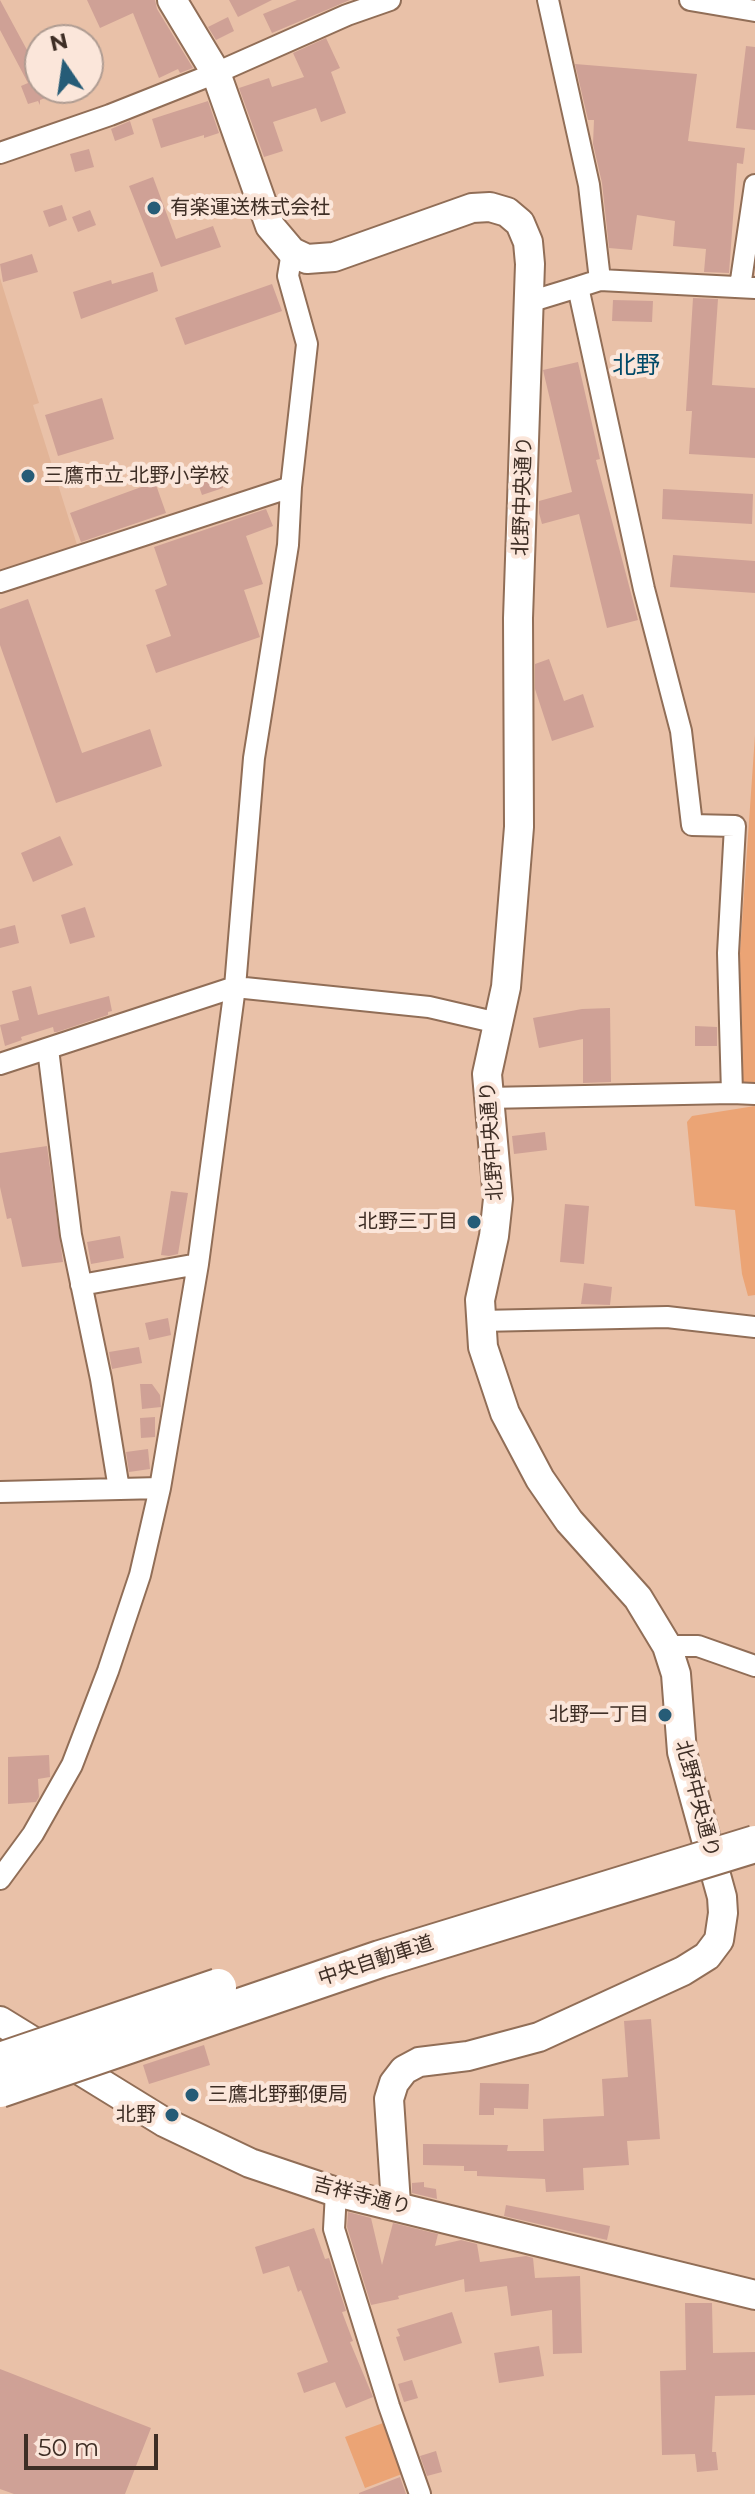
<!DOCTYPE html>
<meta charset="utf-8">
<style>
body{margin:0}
#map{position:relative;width:755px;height:2494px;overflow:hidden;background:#e9c1a8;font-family:Montserrat,sans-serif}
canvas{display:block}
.north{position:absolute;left:24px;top:24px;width:80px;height:80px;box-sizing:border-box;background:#fbe6da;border:2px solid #af9c92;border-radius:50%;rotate:347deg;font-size:22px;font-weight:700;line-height:32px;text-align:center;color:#3e2e25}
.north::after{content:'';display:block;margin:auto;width:28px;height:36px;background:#265c77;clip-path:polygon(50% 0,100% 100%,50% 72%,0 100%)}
.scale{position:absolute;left:24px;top:2434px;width:134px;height:36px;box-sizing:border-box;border:4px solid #3e2e25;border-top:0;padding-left:10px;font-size:24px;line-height:28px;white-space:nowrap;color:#3e2e25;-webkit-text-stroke:6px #fbe6da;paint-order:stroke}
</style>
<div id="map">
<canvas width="755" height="2494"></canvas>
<div class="north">N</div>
<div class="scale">50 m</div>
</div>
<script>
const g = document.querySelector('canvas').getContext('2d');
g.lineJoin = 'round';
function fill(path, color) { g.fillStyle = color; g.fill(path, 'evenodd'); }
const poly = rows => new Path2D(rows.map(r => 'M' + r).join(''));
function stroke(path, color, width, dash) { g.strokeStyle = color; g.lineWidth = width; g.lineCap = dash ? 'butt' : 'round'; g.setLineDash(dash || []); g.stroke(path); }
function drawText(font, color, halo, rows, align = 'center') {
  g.font = font + ' Montserrat,"Noto Sans JP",sans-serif'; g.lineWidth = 8; g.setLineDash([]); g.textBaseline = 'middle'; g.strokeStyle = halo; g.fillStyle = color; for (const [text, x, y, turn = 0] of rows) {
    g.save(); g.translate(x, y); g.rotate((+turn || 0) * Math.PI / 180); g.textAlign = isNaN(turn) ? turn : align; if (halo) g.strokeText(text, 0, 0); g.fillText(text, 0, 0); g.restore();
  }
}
fill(poly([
 [0,278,39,403,33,405,78,548,0,574]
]), '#e2b497');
fill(poly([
 [755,735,755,1082,738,1083,740,952],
 [755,1106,755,1295,748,1296,742,1274,735,1210,695,1206,687,1122,692,1116],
 [383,2423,402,2474,365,2488,345,2437]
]), '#eba475');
fill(poly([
 [0,0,40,74,40,88,68,89,40,100,40,105,38,101,28,104,21,86,28,83,0,30],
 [87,0,155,0,157,9,193,68,180,73,178,69,159,78,133,13,100,28],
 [229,0,272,0,238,17],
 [297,0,350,0,272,33,263,14],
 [228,17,234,31,216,40,208,27],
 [326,38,340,68,331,72,346,113,321,122,316,108,273,122,283,151,264,157,239,88,269,78,272,87,304,77,293,53],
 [746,46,755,47,755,130,736,128],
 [575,64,697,74,688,141,745,148,743,164,737,163,729,273,704,272,706,249,673,246,675,221,637,215,632,250,609,248,602,183,593,144,594,120,588,120],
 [208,101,219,133,204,138,204,135,161,148,152,119],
 [130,121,134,134,115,141,111,129],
 [89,149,94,167,75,172,70,154],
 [153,177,176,239,213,226,221,247,161,267,129,186],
 [62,205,67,220,49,227,43,211],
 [90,210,96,225,78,232,72,217],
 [32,254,38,272,3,282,0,264],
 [153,272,158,291,81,319,73,292,111,280,112,284],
 [272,284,282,311,185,345,175,318],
 [693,298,718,299,712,385,755,388,755,458,689,454,692,411,686,411],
 [613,300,653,301,652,322,612,321],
 [578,362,600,459,596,460,638,620,607,628,579,514,542,524,539,513,539,501,572,492,543,370],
 [102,398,114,439,58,456,45,415],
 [214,461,223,488,202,495,193,469],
 [155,482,166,513,81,542,70,513],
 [663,489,753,494,752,524,662,519],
 [266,509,273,526,246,536,263,584,244,590,260,637,156,673,146,645,171,636,155,590,167,585,154,547],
 [673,555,755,561,755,593,670,587],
 [28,599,82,753,150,729,162,766,56,803,0,645,0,609],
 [549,659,564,701,583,694,594,727,552,741,535,689,535,664],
 [60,836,73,865,33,882,21,853],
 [85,907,95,937,70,944,61,915],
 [15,925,19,943,0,948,0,929],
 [31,986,38,1015,109,996,112,1011,108,1012,108,1015,57,1032,54,1032,53,1027,21,1037,22,1040,5,1046,0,1025,19,1020,12,991],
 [610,1008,611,1082,583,1083,583,1039,539,1048,533,1018,582,1009],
 [695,1026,717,1027,717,1046,695,1046],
 [545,1132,547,1150,514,1154,512,1136],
 [47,1146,63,1262,22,1267,11,1218,7,1219,0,1187,0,1153],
 [171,1191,188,1193,178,1254,169,1256,161,1255],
 [565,1204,589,1206,584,1264,560,1262],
 [120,1236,124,1258,91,1264,87,1242],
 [584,1283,612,1287,610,1305,581,1304],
 [168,1318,171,1335,149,1340,145,1323],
 [139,1347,142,1363,112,1369,109,1352],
 [140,1384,152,1384,160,1395,161,1407,142,1409],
 [155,1417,155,1437,141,1438,140,1418],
 [148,1449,150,1469,129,1472,126,1452],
 [49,1755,50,1777,38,1779,39,1797,36,1802,8,1804,8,1757],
 [651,2019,660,2139,627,2141,629,2165,583,2168,584,2190,546,2192,545,2179,477,2176,477,2171,464,2171,464,2166,423,2165,423,2144,508,2145,507,2151,544,2151,543,2119,604,2116,602,2079,628,2077,624,2021],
 [204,2045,210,2065,149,2084,143,2065],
 [480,2083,529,2084,528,2109,494,2108,494,2115,479,2115],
 [424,2182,424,2187,436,2189,437,2199,412,2193,412,2183],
 [506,2205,610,2226,607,2240,504,2216],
 [348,2212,371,2218,382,2265,393,2223,438,2234,435,2246,461,2240,477,2244,480,2262,526,2256,533,2258,535,2278,580,2276,582,2353,553,2354,552,2310,511,2316,507,2286,465,2292,464,2279,398,2296,399,2299,371,2305,347,2227],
 [314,2228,325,2259,329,2258,346,2311,342,2312,353,2341,350,2342,373,2397,346,2408,335,2382,304,2393,297,2373,328,2362,301,2290,298,2292,289,2266,263,2274,255,2247],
 [685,2303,712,2303,713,2353,755,2352,755,2395,715,2396,712,2452,716,2452,718,2470,697,2472,695,2454,662,2455,660,2371,686,2370],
 [452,2312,462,2343,404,2361,396,2337,400,2336,397,2329],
 [539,2346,544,2376,499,2383,494,2353],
 [0,2369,151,2428,125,2494,14,2494,0,2489],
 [412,2380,418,2398,404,2402,398,2384],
 [436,2451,442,2472,427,2476,420,2456],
 [400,2477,406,2494,359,2494,359,2493]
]), '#cfa196');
const street = poly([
 [690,0,755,11],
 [0,153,110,115,216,73,347,15,390,0],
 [600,280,755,288],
 [740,287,755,185],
 [529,302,578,287],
 [0,582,291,487],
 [48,1049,71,1235,101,1379,119,1489],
 [0,1064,235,987,254,758,288,545,291,487,307,344,288,276,292,252],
 [732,1093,755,1094],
 [487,1098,732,1093,728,953,735,826,692,825,681,731,644,589,578,287,600,280,589,185,548,0],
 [81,1285,198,1264],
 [480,1321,667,1317,755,1327],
 [160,1488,198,1264,235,987,429,1007,498,1023],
 [0,1492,160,1488,140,1575,108,1671,72,1765,33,1834,0,1879],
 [667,1646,698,1646,755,1666],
 [336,2192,334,2229,389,2406,420,2494]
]);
const secondary = poly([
 [172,0,216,73,270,226,292,252,307,259,334,257,472,208,490,207,507,212,520,223,528,242,530,264,518,618,519,827,506,987,487,1074,498,1199,494,1236,480,1300,483,1347,505,1413,540,1479,569,1521,638,1598,667,1646,676,1674,682,1752,722,1897,723,1913,719,1940,707,1956,683,1971,539,2037,468,2056,419,2062,404,2070,394,2083,389,2099,396,2204],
 [0,2021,164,2122,250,2163,336,2192,755,2295]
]);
stroke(street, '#916e57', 24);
stroke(secondary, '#916e57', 32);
stroke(street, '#fff', 20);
stroke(secondary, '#fff', 28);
const highwayBridge = poly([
 [0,2061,218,1987],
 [0,2089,380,1959,755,1844]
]);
stroke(highwayBridge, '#916e57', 40, []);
stroke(highwayBridge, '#fff', 36);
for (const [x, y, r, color] of [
 [154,208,8,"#265c77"],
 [28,476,8,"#265c77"],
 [474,1222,8,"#265c77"],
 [665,1715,8,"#265c77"],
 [192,2095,8,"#265c77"],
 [172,2115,8,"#265c77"]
]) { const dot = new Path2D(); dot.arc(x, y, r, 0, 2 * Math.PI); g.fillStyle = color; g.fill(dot); stroke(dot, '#fbe6da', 3); }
drawText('20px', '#3e2e25', '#fbe6da', [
 ["有楽運送株式会社",170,208],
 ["三鷹市立 北野小学校",44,476],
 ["北野三丁目",458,1222,"right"],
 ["北野一丁目",649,1715,"right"],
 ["三鷹北野郵便局",208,2095],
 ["北野",156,2115,"right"]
], 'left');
drawText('20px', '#3e2e25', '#fbe6da', [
 ["北野中央通り",523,496,-88],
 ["北野中央通り",492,1141,-94],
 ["北野中央通り",697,1799,75],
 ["中央自動車道",376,1961,-18],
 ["吉祥寺通り",362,2196,14]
]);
drawText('24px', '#014a68', '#fbe6da', [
 ["北野",636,366]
]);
</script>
